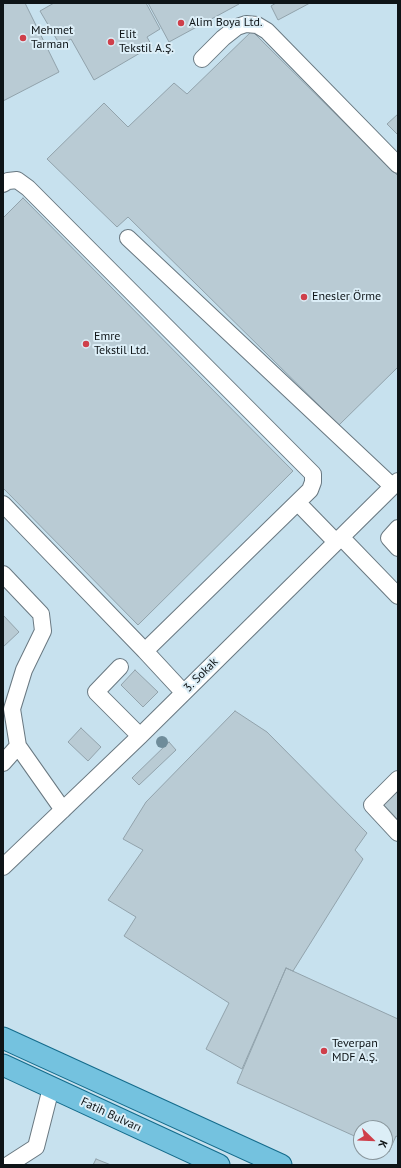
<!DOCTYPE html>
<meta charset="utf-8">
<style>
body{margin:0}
#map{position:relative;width:401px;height:1168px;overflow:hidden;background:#dceef7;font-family:"PT Sans",sans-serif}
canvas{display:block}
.frame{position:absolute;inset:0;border:4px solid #0e1417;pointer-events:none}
.north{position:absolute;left:353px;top:1120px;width:40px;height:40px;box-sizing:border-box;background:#dceef7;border:1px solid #8a979d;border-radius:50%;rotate:113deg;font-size:11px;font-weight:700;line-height:16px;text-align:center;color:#0e1417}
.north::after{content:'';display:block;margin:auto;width:14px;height:18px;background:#cf3f4a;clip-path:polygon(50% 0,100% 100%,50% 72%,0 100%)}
</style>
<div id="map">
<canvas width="401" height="1168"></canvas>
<div class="frame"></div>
<div class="north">K</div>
</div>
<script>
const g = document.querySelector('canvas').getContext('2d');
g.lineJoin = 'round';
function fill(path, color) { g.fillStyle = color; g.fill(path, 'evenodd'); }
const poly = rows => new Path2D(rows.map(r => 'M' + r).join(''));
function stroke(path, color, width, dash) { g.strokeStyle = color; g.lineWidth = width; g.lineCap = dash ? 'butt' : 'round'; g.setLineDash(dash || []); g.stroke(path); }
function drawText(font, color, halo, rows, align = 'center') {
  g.font = font + ' "PT Sans",sans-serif'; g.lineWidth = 4; g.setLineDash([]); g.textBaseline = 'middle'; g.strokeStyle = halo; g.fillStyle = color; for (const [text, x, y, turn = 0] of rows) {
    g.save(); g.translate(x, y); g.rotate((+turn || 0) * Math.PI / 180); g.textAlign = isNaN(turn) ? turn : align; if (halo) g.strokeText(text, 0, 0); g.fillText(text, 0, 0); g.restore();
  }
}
fill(poly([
 [3,3,398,3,398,1165,3,1165],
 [361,1128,385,1128,385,1152,361,1152]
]), '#c7e1ee');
const building = poly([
 [3,3,25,3,59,72,3,101,3,3],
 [54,3,146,3,160,29,147,37,152,46,94,80,71,39,60,45,40,11,54,3],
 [148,3,239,3,239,4,169,42,148,3],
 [276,3,310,3,278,20,271,6,276,3],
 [252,31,398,176,398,367,339,425,128,217,117,227,47,159,104,103,128,127,174,83,187,94,252,31],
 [398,114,398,135,387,124,398,114],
 [23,198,293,471,138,625,3,488,3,218,23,198],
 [3,615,19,632,3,647,3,615],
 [135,670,158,692,143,707,121,685,135,670],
 [235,711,267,732,367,833,355,850,363,859,293,971,286,968,242,1069,206,1049,229,1003,124,936,136,917,108,900,143,850,123,839,146,802,235,711],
 [81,728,101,747,88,761,68,742,81,728],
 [169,742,176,750,139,785,132,778,169,742],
 [398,787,398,820,382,803,398,787],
 [286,968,398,1019,398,1137,396,1136,389,1152,385,1150,385,1128,361,1128,361,1139,237,1083,286,968],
 [96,1159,111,1165,93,1165,96,1159]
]);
fill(building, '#b9cbd4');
stroke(building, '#92a3ac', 1);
const minor = poly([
 [202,59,223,38,237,27,246,24,257,25,267,31,398,165],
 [3,184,8,181,17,180,28,188,313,474,313,482,310,490,145,651,3,504],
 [128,238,392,486],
 [298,503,336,542],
 [398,528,389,538,398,548],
 [341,537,398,596],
 [3,574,41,614,43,631,24,670,12,709,18,746,3,763],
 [145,651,183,692],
 [120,667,96,692,140,736],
 [18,746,63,810],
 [398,779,372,805,398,833],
 [3,867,140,736,398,481],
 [8,1165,36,1147,51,1088]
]);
const major = poly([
 [3,1038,281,1165],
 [3,1065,219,1165]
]);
stroke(minor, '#697881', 18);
stroke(major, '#146b8b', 23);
stroke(minor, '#fff', 16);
stroke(major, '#74c2df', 21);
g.fillStyle = '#6f8c9a';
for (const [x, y] of [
 [162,742]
]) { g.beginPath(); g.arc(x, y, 6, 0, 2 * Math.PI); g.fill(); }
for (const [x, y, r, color] of [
 [181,23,4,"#cf3f4a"],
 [23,38,4,"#cf3f4a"],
 [111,42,4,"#cf3f4a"],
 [304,297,4,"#cf3f4a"],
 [86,344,4,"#cf3f4a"],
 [324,1051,4,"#cf3f4a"]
]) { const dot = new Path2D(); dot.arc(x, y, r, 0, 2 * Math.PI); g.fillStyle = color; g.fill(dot); stroke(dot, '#dceef7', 1.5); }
drawText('12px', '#0e1417', '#dceef7', [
 ["Alim Boya Ltd.",189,23],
 ["Mehmet",31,31],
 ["Tarman",31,45],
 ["Elit",119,35],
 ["Tekstil A.Ş.",119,49],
 ["Enesler Örme",312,297],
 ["Emre",94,337],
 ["Tekstil Ltd.",94,351],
 ["Teverpan",332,1044],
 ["MDF A.Ş.",332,1058]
], 'left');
drawText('12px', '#0e1417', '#dceef7', [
 ["3. Sokak",201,675,-45],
 ["Fatih Bulvarı",111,1115,25]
]);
</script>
